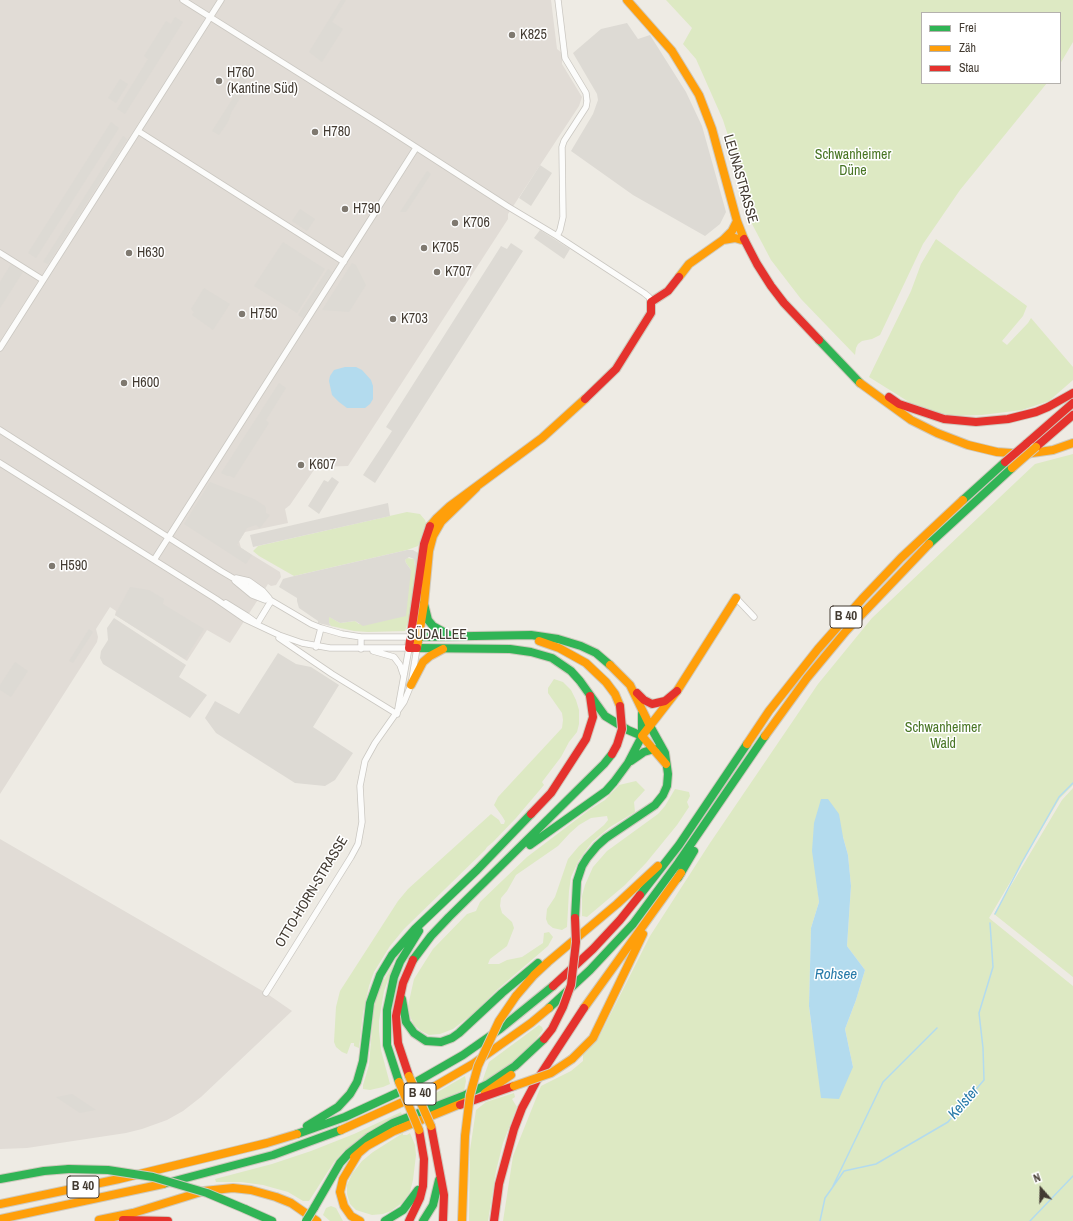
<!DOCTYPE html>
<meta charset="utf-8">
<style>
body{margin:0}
#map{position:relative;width:1073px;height:1221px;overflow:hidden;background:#eeebe4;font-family:"Archivo Narrow",sans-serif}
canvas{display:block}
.legend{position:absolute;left:921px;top:12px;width:140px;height:72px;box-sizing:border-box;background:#fff;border:1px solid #b4b1ad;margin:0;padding:5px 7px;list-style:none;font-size:12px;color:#433b32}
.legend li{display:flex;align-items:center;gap:8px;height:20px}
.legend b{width:20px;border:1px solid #b4b1ad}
.north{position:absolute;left:1021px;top:1169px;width:40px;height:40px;-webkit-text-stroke:3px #fff;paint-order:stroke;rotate:340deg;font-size:11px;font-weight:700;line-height:16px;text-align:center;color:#433b32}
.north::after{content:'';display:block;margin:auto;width:14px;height:18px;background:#433b32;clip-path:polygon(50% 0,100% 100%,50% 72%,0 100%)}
</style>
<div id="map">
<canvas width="1073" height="1221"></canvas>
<ul class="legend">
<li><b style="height:5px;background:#30b455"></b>Frei</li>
<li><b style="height:5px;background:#ff9f0a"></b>Zäh</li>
<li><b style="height:5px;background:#e5322d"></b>Stau</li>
</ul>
<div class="north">N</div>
</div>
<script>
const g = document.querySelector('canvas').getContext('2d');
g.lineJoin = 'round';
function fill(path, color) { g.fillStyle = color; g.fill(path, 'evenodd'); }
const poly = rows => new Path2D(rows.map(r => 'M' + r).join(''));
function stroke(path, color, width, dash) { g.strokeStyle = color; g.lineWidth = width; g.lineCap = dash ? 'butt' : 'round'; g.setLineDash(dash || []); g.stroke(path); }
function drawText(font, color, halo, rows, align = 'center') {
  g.font = font + ' "Archivo Narrow",sans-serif'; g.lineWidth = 3; g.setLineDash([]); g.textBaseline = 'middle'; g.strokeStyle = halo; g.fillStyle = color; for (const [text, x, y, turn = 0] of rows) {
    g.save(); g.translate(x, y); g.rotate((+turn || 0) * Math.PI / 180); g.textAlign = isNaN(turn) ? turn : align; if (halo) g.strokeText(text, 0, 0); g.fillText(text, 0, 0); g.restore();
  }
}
fill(poly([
 [0,0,551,0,557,49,562,53,562,64,582,97,579,106,508,214,508,219,348,466,316,467,290,505,285,509,288,523,245,532,239,541,241,548,280,572,281,577,276,585,271,586,268,584,230,643,207,630,187,661,115,615,116,611,110,607,96,629,98,637,97,642,0,794],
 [0,839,266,993,292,1011,201,1097,183,1111,167,1120,142,1129,126,1133,27,1148,0,1149]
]), '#e1dcd6');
fill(poly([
 [666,0,1073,0,1073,42,1060,64,1060,13,922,13,922,83,1047,83,960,190,923,244,880,335,872,339,862,341,858,344,856,348,855,355,801,299,771,260,751,222,740,173,723,120,696,59,683,44,692,28],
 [936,239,1027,306,1023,316,1002,341,1007,345,1028,323,1031,318,1073,367,1073,380,1049,401,1022,410,982,415,949,416,917,407,869,377,911,291,921,264],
 [1073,454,1073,785,1060,798,989,918,1073,986,1073,1221,503,1221,513,1156,541,1086,571,1071,583,1061,583,1054,599,1037,650,936,710,843,818,684,872,618,1035,464],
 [843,837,848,855,851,886,847,946,865,970,856,1000,845,1029,853,1067,812,1030,809,1006,811,928,819,902,817,884],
 [407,512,420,514,425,520,427,526,418,546,407,550,294,576,259,556,253,551,258,546],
 [407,558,414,559,416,573,410,616,405,631,368,632,354,631,331,626,329,623,328,616,340,623,355,621,359,624,411,570,406,563,405,560],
 [554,679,563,682,571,690,576,700,579,710,579,724,577,732,569,742,561,757,542,782,544,785,516,818,493,842,487,847,485,850,404,929,390,946,374,972,369,986,363,1013,359,1048,354,1046,354,1043,351,1043,347,1054,342,1052,336,1047,334,1042,336,1007,340,991,398,901,408,889,491,814,499,820,501,824,504,824,505,821,502,816,494,805,498,797,562,728,563,720,562,713,548,693,548,688],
 [636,781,645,790,634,802,635,812,610,827,592,842,579,860,571,877,569,891,567,927,562,930,553,928,548,924,546,919,547,909,555,897,568,859,579,846,604,825,608,820,607,816,591,818,579,825,570,833,558,846,516,875,507,891,501,898,500,906,502,913,512,922,514,928,507,946,490,959,488,964,499,964,507,960,522,957,543,943,544,933,549,932,553,937,548,946,498,989,474,1013,453,1029,440,1034,429,1035,421,1031,414,1025,410,1016,408,1006,414,979,433,949,467,914,476,911,480,902,527,857,589,810,605,800,619,785],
 [1073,788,1073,977,994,914,1062,800],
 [675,789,689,792,690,796,687,802,689,807,677,825,646,863,625,885,587,917,582,916,582,896,585,885,593,867,607,851,658,814,665,806],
 [393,964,393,966,384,991,379,1021,379,1031,381,1050,390,1084,383,1087,370,1090,363,1089,363,1085,369,1065,374,1005,380,987],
 [539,1025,542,1027,543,1030,531,1046,516,1061,501,1071,482,1082,489,1062],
 [465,1076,466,1081,464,1091,432,1103,429,1097],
 [514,1093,515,1097,512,1099,517,1107,503,1143,496,1171,488,1221,469,1221,470,1150,476,1110,486,1102],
 [401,1112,402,1115,362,1136,345,1150,334,1162,309,1201,303,1201,288,1192,263,1185,241,1182,216,1182,215,1179,272,1164,311,1151,354,1134],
 [403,1133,403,1135,407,1135,410,1133,415,1145,416,1155,413,1180,410,1192,402,1203,391,1211,383,1214,372,1215,356,1210,350,1204,347,1194,347,1185,352,1174,362,1161,373,1152],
 [331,1206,336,1208,343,1221,330,1221,323,1215,326,1208]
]), '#dde9c3');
fill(poly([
 [341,0,346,0,332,22,343,29,322,62,309,52],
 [175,17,183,22,125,114,117,109,148,59,144,56,166,21,171,24],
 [627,23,638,39,650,35,686,92,702,126,726,212,720,224,705,236,633,195,571,151,593,114,598,100,597,94,573,53,601,29],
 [240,77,247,81,241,90,244,92,232,111,228,122,219,135,212,131,233,98,228,95],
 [120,79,128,84,116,103,108,98],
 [111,122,119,128,36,258,28,253],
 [123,136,127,139,48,264,43,262],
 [540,165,552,173,531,206,519,198],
 [427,171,431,174,406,212,400,212],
 [300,209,315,219,307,231,292,221],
 [540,230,570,249,564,259,534,238],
 [283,242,325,269,297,313,254,286],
 [511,243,523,251,375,483,363,475,392,431,386,427,501,246,507,249],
 [352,263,356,265,366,285,349,312,322,310],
 [11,264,23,272,0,308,0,282],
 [328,269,332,272,303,318,298,315],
 [204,288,230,304,213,330,192,315,194,312,191,309],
 [279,383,286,388,266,420,269,423,234,478,230,476,227,476,221,473],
 [332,477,339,482,319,514,308,506,324,480,328,482],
 [210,482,254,499,265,506,266,508,266,513,270,515,260,528,256,525,247,528,237,545,252,555,246,564,184,524],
 [388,503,390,516,253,547,250,535],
 [407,550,413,550,418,553,416,573,414,559,409,557,405,560,406,563,411,570,406,616,363,626,355,621,340,623,329,617,329,623,331,626,318,623,318,621,299,608,297,601,297,598,279,587,283,579,290,577],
 [130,587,149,590,164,599,163,604,204,629,185,659,115,615],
 [114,618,186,665,179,677,207,695,190,718,103,664,100,658,101,651,108,640,107,628],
 [89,629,93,632,73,663,69,661],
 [278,653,296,664,311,667,339,685,313,727,353,753,335,780,325,786,295,783,216,733,205,718,215,701,239,714],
 [15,662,28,671,11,697,0,690,0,685],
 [72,1094,96,1110,80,1113,56,1097]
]), '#dddad4');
fill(poly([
 [345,367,356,367,362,370,371,380,373,386,373,399,370,404,365,408,347,408,339,402,332,395,329,381,330,376,334,370],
 [821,799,828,799,839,814,843,837,848,855,851,886,847,946,865,970,856,1000,845,1029,853,1067,839,1099,821,1098,809,1006,811,928,819,902,812,851,814,823]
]), '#b3dbee');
stroke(poly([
 [995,914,1021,864,1059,797,1073,783],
 [833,1186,883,1082,937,1028],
 [820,1221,825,1198,844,1171,876,1164,948,1122,984,1080,983,1048,979,1013,993,967,990,923],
 [1030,1221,1073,1176]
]), '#b3dbee', 1.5);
const street = poly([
 [183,0,380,124,507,206,557,236,644,293,649,297,651,302],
 [138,131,344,262],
 [557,236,560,230,563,217,562,147,564,141,586,107,587,101,586,93,565,58,558,0],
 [0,253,43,280],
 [0,348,221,0],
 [0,430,221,571,311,624,321,628,342,634,361,637,411,637],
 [0,463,216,599,245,619,279,635,302,643,330,648,409,648,397,714],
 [154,560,416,148],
 [236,578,249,581,263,591,269,598],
 [235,581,252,595,265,600],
 [736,598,754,617],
 [226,603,247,616,254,621],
 [257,624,271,601],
 [361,637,361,649],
 [279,638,332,674,397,714],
 [316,647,321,628],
 [373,651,394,657,400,665,403,674],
 [266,993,351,857,358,844,362,822,360,786,365,761,375,743,404,702,411,685,417,648]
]);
const fast = poly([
 [819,340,860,383],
 [963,500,1005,462],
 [929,544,1012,468],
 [424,604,428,620,433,626,451,636],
 [419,637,531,635,558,639,581,646,596,653,610,665],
 [417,648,510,649,531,652,552,658,571,671,580,681,605,716,628,730,642,736],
 [631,761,644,752,654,749],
 [530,845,606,791,614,782,628,763,642,736,642,714],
 [678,878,694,851],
 [640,895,679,845,747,744],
 [575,918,577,881,582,866,587,858,597,846,606,838,655,805,663,795,667,786,668,774,665,753,650,726],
 [413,960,431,936,449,917,604,764,612,754],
 [402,999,406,1022,414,1033,426,1041,441,1042,452,1038,459,1033,502,993,538,963],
 [549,1008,590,970,633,924,678,863,765,736],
 [399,1082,387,1045,387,1010,394,977,400,962,419,931],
 [307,1126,338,1107,350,1094,357,1082,363,1061,370,1003,380,975,392,955,415,929,477,870,531,814],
 [297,1134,345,1117,397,1093,463,1055,500,1029,553,986],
 [0,1179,44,1171,69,1169],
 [163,1184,273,1155,341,1130],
 [314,1208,340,1163,349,1153,369,1137,393,1123,463,1096,488,1084,515,1066,544,1039],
 [245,1209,272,1221],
 [385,1221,403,1210,418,1190],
 [423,1221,433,1205,439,1180]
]);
const slow = poly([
 [627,0,672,51,699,95,712,129,737,221,744,239],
 [723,240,735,238,745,241],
 [679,277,689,264,723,240,732,231,737,221],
 [860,383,911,420,937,433,968,445,997,452,1025,454,1053,450,1073,443],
 [430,526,436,519,450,506,542,438,585,399],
 [539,641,559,648,586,663,606,682,615,694,620,706],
 [417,648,424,604,429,551,433,536,441,522,476,488],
 [610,665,630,685,650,726],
 [411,685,423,662,430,656,443,649],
 [765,736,807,678,846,631,929,544],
 [747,744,769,711,818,649,863,598,901,558,963,500],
 [666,764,642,736,677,691,736,598],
 [516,996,534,975,548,962,617,904,658,866],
 [584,1008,681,873],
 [572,1059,593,1038,643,934],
 [485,1093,511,1075],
 [341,1130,425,1092,473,1064,531,1023,549,1008],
 [358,1154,343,1179,340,1192,344,1206,351,1216,360,1221],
 [354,1157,367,1146,394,1131,465,1102],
 [0,1204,119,1179,267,1143,297,1134],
 [0,1219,163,1184],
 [99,1220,133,1213,204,1191,233,1188,251,1190,276,1197,291,1203,317,1221],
 [462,1221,465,1136]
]);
const jam = poly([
 [744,239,757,264,771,286,784,303,819,340],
 [889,397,899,404,944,419,976,422,1008,419,1036,412,1048,407,1073,393],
 [585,399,616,369,651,313,651,302,668,291,679,277],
 [1026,444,1073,403],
 [1036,447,1073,415],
 [417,648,409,648,424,544,430,526],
 [637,693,644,700,652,704,665,701,677,691],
 [531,814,551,793,586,739,593,717,590,696],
 [553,986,593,949,620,920,640,895],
 [409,1076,398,1043,396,1016,403,983,413,960],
 [460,1105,514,1086],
 [431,1126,444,1195,443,1221],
 [123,1220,168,1221],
 [409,1221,420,1198,423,1186,424,1159,419,1130],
 [494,1221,499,1184,514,1129,522,1108,537,1080,584,1008]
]);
stroke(street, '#cac7c1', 7);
stroke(fast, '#cfc9bd', 10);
stroke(slow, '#cfc9bd', 10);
stroke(jam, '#cfc9bd', 10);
stroke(street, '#fcfcfb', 5.5);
stroke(fast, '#30b455', 8);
stroke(slow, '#ff9f0a', 8);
stroke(jam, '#e5322d', 8);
const fastBridge = poly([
 [69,1169,108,1170,153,1177,207,1193,245,1209],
 [306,1221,314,1208]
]);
const slowBridge = poly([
 [1012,468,1036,447],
 [409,1076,431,1126],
 [399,1082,419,1130],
 [514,1086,551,1073,572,1059],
 [465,1136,470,1095,478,1066,499,1021,516,996]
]);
const jamBridge = poly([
 [1005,462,1026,444],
 [612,754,617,745,622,729,620,706],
 [544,1039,552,1029,563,1007,571,985,576,942,575,918]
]);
stroke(fastBridge, '#cfc9bd', 10, []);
stroke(slowBridge, '#cfc9bd', 10, []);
stroke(jamBridge, '#cfc9bd', 10, []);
stroke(fastBridge, '#30b455', 8);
stroke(slowBridge, '#ff9f0a', 8);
stroke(jamBridge, '#e5322d', 8);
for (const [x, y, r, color] of [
 [512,35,4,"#7f7970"],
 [219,81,4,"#7f7970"],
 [315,132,4,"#7f7970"],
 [345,209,4,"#7f7970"],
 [455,223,4,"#7f7970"],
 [424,248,4,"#7f7970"],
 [129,253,4,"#7f7970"],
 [437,272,4,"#7f7970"],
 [242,314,4,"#7f7970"],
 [393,319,4,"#7f7970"],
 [124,383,4,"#7f7970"],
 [301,465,4,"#7f7970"],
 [52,566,4,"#7f7970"]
]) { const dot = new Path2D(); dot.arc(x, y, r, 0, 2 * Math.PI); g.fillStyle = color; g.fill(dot); stroke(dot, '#fff', 1.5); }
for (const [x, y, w] of [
 [846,617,32],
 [420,1094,32],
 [83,1187,32]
]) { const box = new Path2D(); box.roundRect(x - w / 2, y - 11, w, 22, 3); g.fillStyle = '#fff'; g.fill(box); stroke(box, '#433b32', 1); }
drawText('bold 13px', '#433b32', null, [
 ["B 40",846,617],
 ["B 40",420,1094],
 ["B 40",83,1187]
]);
drawText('14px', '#433b32', '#fff', [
 ["K825",520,35],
 ["H760",227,73],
 ["(Kantine Süd)",227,89],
 ["H780",323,132],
 ["H790",353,209],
 ["K706",463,223],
 ["K705",432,248],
 ["H630",137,253],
 ["K707",445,272],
 ["H750",250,314],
 ["K703",401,319],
 ["H600",132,383],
 ["K607",309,465],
 ["H590",60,566]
], 'left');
drawText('14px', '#487524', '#fff', [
 ["Schwanheimer",853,155],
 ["Düne",853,171],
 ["Schwanheimer",943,728],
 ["Wald",943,744]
]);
drawText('14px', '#433b32', '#fff', [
 ["LEUNASTRASSE",740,179,74],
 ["SÜDALLEE",437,635],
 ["OTTO-HORN-STRASSE",312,892,-59]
]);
drawText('italic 15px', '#287aa9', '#fff', [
 ["Rohsee",836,975],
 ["Kelster",964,1103,-49]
]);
</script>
